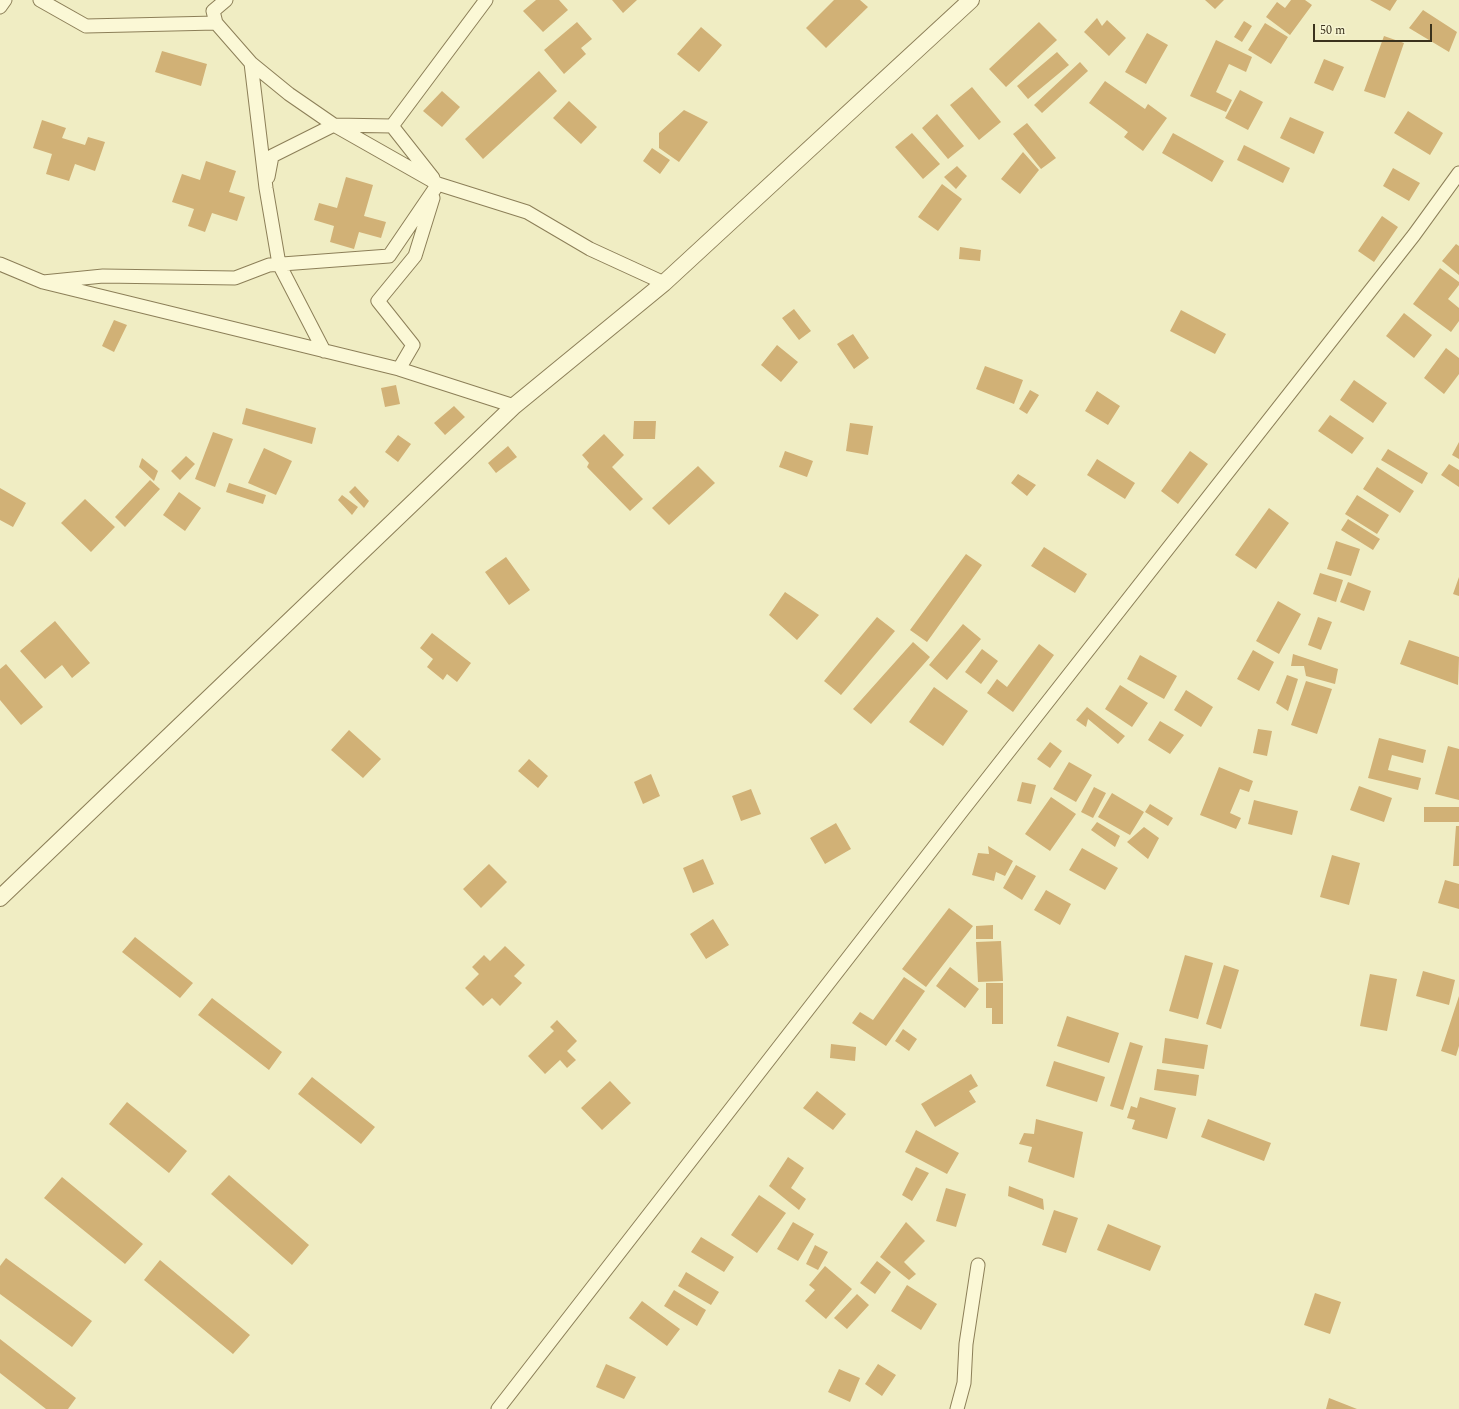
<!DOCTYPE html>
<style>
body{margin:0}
#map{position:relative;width:1459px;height:1409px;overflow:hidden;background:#f0edc3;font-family:Spectral,serif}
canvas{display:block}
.scale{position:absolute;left:1313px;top:24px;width:119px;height:18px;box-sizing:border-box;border:2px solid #3b321d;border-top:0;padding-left:5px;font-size:12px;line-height:14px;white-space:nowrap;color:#3b321d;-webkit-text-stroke:3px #f7f5d3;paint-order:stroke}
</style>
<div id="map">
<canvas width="1459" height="1409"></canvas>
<div class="scale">50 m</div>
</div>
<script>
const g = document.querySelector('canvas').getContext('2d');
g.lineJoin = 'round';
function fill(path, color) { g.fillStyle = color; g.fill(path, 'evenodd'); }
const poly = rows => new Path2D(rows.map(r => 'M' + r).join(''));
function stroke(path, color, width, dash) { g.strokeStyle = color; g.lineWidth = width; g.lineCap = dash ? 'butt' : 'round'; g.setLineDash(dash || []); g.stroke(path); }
fill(poly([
 [536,0,559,0,568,10,543,32,523,11],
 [612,0,637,0,623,13],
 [834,0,860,0,868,7,826,48,806,28],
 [1205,0,1224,0,1215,9],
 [1291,0,1305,0,1312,5,1290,35,1266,17,1277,2,1285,8],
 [1370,0,1397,0,1390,11],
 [1423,10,1457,32,1449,52,1409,28],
 [1097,18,1102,26,1107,20,1126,38,1109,56,1084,32],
 [1244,21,1252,26,1242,42,1234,37],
 [577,22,592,39,581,48,586,54,564,74,544,50],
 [1039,22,1057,40,1006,87,989,69],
 [1265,23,1288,37,1271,64,1248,50],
 [701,27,722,45,699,72,677,54],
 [1147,33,1168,45,1146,84,1125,72],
 [1384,36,1404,43,1385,98,1364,91],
 [1216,40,1252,57,1246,72,1229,64,1216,92,1232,100,1226,112,1190,96],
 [162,51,207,64,201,86,155,72],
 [1057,52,1069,65,1028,99,1017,86],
 [1324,59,1344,67,1333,91,1314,83],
 [1080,62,1088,71,1042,113,1034,105],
 [539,71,557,91,483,159,465,139],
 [1105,81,1145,109,1148,104,1167,118,1143,151,1124,137,1128,132,1089,103],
 [972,87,1001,122,979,140,950,105],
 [1240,90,1263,102,1248,130,1225,118],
 [442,91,460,107,442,127,423,111],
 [569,101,597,127,581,144,553,118],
 [684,110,708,122,679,162,659,148,659,133],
 [1408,111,1443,133,1430,155,1394,133],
 [937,114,964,146,948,159,922,128],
 [1290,117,1324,132,1314,154,1280,138],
 [42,120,66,128,62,138,85,145,88,137,105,142,95,171,75,164,69,181,46,174,52,154,33,148],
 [1027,123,1056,158,1041,169,1013,134],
 [912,133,940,164,923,179,895,147],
 [1173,133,1224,161,1212,182,1162,153],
 [1244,145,1290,168,1283,183,1237,160],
 [652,148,670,160,660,174,643,161],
 [1023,152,1039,170,1020,194,1001,179],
 [206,161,236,171,229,192,245,197,237,221,212,213,205,232,188,226,194,209,172,202,182,174,200,180],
 [957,166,967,176,956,189,944,177],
 [1393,168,1420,183,1409,201,1383,186],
 [346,177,373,185,364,216,386,222,381,238,359,232,354,249,330,242,334,226,314,220,319,203,337,208],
 [942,184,962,199,938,231,918,217],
 [1382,216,1398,227,1374,262,1358,251],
 [1456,244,1459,246,1459,275,1442,261],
 [960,247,981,250,980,261,959,259],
 [1440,268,1459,282,1459,285,1448,299,1459,308,1459,321,1451,332,1413,304],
 [794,309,811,331,799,340,782,318],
 [1181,310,1226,334,1215,354,1170,331],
 [1404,313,1432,335,1414,358,1386,336],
 [114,320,127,325,114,352,102,346],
 [853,334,869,358,854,369,837,344],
 [777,345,798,362,781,382,761,365],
 [1446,348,1459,358,1459,374,1444,394,1424,378],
 [985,366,1023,380,1014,404,976,389],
 [1354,380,1387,403,1373,423,1340,400],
 [396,385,400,404,385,407,381,388],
 [1030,390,1039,395,1027,414,1019,409],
 [1097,391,1120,406,1108,425,1085,411],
 [454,406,465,417,445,435,434,423],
 [246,408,316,428,312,444,242,424],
 [1330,415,1364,438,1352,454,1318,431],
 [634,421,656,421,655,439,633,439],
 [850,423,873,426,868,455,846,451],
 [213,432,233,439,215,487,195,479],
 [604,434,624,455,612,467,643,499,630,511,587,467,589,463,582,455],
 [398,435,411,444,398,462,385,452],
 [1459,442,1459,459,1452,455],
 [508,446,517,457,496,473,488,463],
 [264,448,292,461,276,495,248,483],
 [1388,449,1428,473,1422,484,1381,460],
 [785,451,813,461,807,477,779,467],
 [1190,451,1208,464,1178,504,1161,491],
 [186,456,195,464,180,480,171,471],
 [142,458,158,471,154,481,139,467],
 [1097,459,1135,483,1125,499,1087,475],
 [1449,464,1459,470,1459,487,1441,475],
 [698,466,715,483,669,525,652,508],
 [1377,467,1414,491,1400,513,1363,489],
 [1018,474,1036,485,1027,496,1011,483],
 [150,480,160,489,125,527,115,517],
 [229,483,266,495,263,504,226,492],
 [355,486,369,501,364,508,349,492],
 [0,488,26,503,13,527,0,520],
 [179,492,201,508,185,531,163,515],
 [342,495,358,507,352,515,338,500],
 [1357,495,1389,515,1377,534,1345,514],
 [85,499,115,527,91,552,61,523],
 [1269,508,1289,523,1256,569,1235,555],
 [1348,519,1380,539,1373,550,1341,530],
 [1336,541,1360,549,1351,576,1327,569],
 [1044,547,1087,574,1075,593,1031,566],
 [966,554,982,565,927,642,910,630],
 [506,557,530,590,509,605,485,572],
 [1320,573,1343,580,1336,602,1313,594],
 [1459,577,1459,596,1453,594],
 [1348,582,1371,591,1364,611,1340,602],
 [785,592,819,615,797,640,769,615],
 [1278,601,1301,614,1279,654,1256,641],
 [877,617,895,631,841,695,824,681],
 [1318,617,1332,622,1321,650,1308,645],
 [55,621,90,663,72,678,62,665,45,679,20,651],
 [963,624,981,639,947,680,929,665],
 [432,633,471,663,457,682,447,674,443,680,427,667,433,659,420,648],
 [1409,640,1459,657,1458,685,1400,664],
 [913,642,930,657,871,724,853,709],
 [1039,644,1054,655,1013,712,987,693,997,679,1007,687],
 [982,649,998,661,981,684,965,672],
 [1253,650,1274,662,1259,691,1237,679],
 [1293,654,1338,669,1335,684,1306,676,1304,666,1291,666],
 [1140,655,1177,676,1164,699,1127,679],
 [6,664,43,707,21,725,0,700,0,669],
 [1287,675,1298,679,1288,711,1276,703],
 [1306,681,1332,689,1317,734,1291,725],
 [1120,685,1148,703,1132,727,1105,709],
 [934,687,968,711,943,746,909,722],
 [1186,690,1213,707,1201,727,1174,710],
 [1087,707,1125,736,1118,744,1088,719,1086,727,1076,720],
 [1160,721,1184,735,1170,754,1148,740],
 [1258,729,1272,731,1267,756,1253,753],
 [349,730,381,759,363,778,331,750],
 [1379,738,1426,750,1423,763,1392,755,1388,770,1421,778,1418,790,1368,778],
 [1050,742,1062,751,1050,768,1037,759],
 [1448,746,1459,749,1459,800,1435,794],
 [529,759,548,776,538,788,518,771],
 [1069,762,1092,775,1076,802,1053,789],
 [1219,767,1253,781,1249,792,1240,789,1230,813,1241,818,1236,829,1200,815],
 [651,774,660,796,643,804,634,782],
 [1022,782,1036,785,1031,804,1017,801],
 [1359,786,1392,798,1384,822,1350,810],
 [1094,787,1106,793,1093,818,1081,812],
 [751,789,761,814,741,821,732,796],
 [1112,793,1144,812,1130,835,1098,817],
 [1051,797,1076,814,1050,851,1025,834],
 [1254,800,1298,811,1292,835,1248,824],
 [1150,804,1173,818,1168,826,1145,812],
 [1424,807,1459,807,1459,822,1424,822],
 [1097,822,1120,836,1115,847,1091,830],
 [836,823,851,849,825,864,810,838],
 [1456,826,1459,826,1459,866,1453,866],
 [1144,827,1159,838,1148,859,1127,842],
 [988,846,1013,861,1005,876,996,872,994,881,972,875,978,853,989,854],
 [1082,848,1118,868,1105,890,1069,870],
 [1332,855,1360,863,1349,905,1320,897],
 [703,859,714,884,693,893,683,868],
 [489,864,507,882,481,908,463,889],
 [1016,865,1036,876,1022,900,1003,888],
 [1445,880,1459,884,1459,909,1438,903],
 [1046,890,1071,904,1060,925,1034,910],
 [949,908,973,926,926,987,902,969],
 [713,919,729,945,706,959,690,934],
 [993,925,993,939,976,939,976,926],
 [135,937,193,983,180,998,122,952],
 [1001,941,1003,981,978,982,976,942],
 [505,946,525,965,514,976,522,983,500,1006,492,998,483,1006,465,988,479,974,472,967,484,955,490,961],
 [1185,955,1213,963,1198,1019,1169,1011],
 [1224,965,1239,970,1221,1029,1206,1024],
 [950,967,979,989,965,1008,936,986],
 [1423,971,1455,980,1449,1005,1416,996],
 [1370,974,1397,979,1387,1031,1360,1026],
 [904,977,925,991,886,1046,852,1023,860,1012,873,1020],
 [986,983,1003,983,1003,1024,992,1024,992,1008,986,1008],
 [1459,996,1459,1046,1456,1056,1441,1051],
 [212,998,282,1052,269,1070,198,1015],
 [1067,1016,1119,1033,1109,1063,1057,1046],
 [557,1020,577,1041,567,1051,576,1060,567,1068,560,1060,545,1074,528,1056,554,1031,550,1027],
 [903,1029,917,1039,909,1051,895,1041],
 [1165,1038,1208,1045,1204,1069,1162,1063],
 [1130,1042,1143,1046,1123,1110,1110,1106],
 [831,1044,856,1047,855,1061,830,1058],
 [1054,1061,1105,1077,1097,1102,1046,1086],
 [1157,1069,1199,1075,1196,1096,1154,1090],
 [971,1074,978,1086,969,1091,976,1102,935,1127,921,1104],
 [312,1077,375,1127,361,1144,298,1094],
 [610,1081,631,1103,602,1130,581,1108],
 [817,1091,846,1114,833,1130,803,1108],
 [1140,1097,1176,1108,1167,1139,1132,1129,1135,1120,1127,1118,1131,1106,1137,1108],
 [127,1102,187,1151,169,1173,109,1124],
 [1036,1119,1083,1132,1074,1178,1028,1162,1032,1147,1019,1144,1024,1133,1034,1134],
 [1208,1119,1271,1143,1264,1161,1201,1137],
 [916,1130,959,1153,947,1174,905,1152],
 [788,1157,804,1168,791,1188,806,1199,799,1210,769,1186],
 [916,1167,929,1173,912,1201,902,1195],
 [229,1175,309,1245,292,1265,211,1194],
 [62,1177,143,1244,125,1264,44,1198],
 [1009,1186,1043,1199,1044,1210,1008,1196],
 [946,1188,966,1194,956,1227,936,1221],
 [759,1195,786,1213,757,1253,731,1235],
 [1054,1210,1078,1218,1066,1253,1042,1245],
 [793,1222,814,1234,798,1261,777,1249],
 [906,1222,925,1241,904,1262,916,1274,909,1280,880,1257],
 [1108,1224,1161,1246,1150,1271,1097,1250],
 [701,1237,734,1257,724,1272,691,1252],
 [815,1245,828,1252,818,1270,806,1264],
 [6,1258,92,1321,72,1347,0,1294,0,1266],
 [160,1260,250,1335,233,1354,144,1280],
 [877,1261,891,1272,875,1294,860,1283],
 [825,1266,852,1289,826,1319,805,1301,815,1290,809,1285],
 [686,1272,719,1292,711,1305,678,1286],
 [907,1285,937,1304,921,1330,891,1311],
 [674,1290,706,1310,697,1326,664,1306],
 [1315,1293,1341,1302,1330,1334,1304,1325],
 [857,1294,869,1305,847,1329,834,1318],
 [642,1301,680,1329,667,1346,629,1318],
 [0,1339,76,1398,68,1409,46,1409,0,1373],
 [606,1364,636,1377,624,1399,596,1387],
 [878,1364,896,1375,882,1396,865,1384],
 [839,1369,860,1378,850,1402,828,1392],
 [1329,1398,1357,1409,1326,1409]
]), '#d1b176');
const minor = poly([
 [40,0,86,26,216,23,251,63,289,94,334,125,438,184],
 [0,7,5,0],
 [216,23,213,11,226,0],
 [251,63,266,188,279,264,324,351],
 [268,177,272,156,334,125,392,126],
 [433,178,392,126,486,0],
 [0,264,43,282,399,369,514,406],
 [43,282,103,276,235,278,269,265,389,256,438,184,527,212,590,249,664,283],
 [399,369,413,345,378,301,415,256,433,198],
 [498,1409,962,811,1414,235,1459,173],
 [957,1409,964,1383,966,1344,978,1265]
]);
const tertiary = poly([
 [0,898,514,406,664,283,971,0]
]);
stroke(minor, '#8c7f58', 15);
stroke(tertiary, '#8c7f58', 18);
stroke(minor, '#fbf8d6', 13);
stroke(tertiary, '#fbf8d6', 16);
</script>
